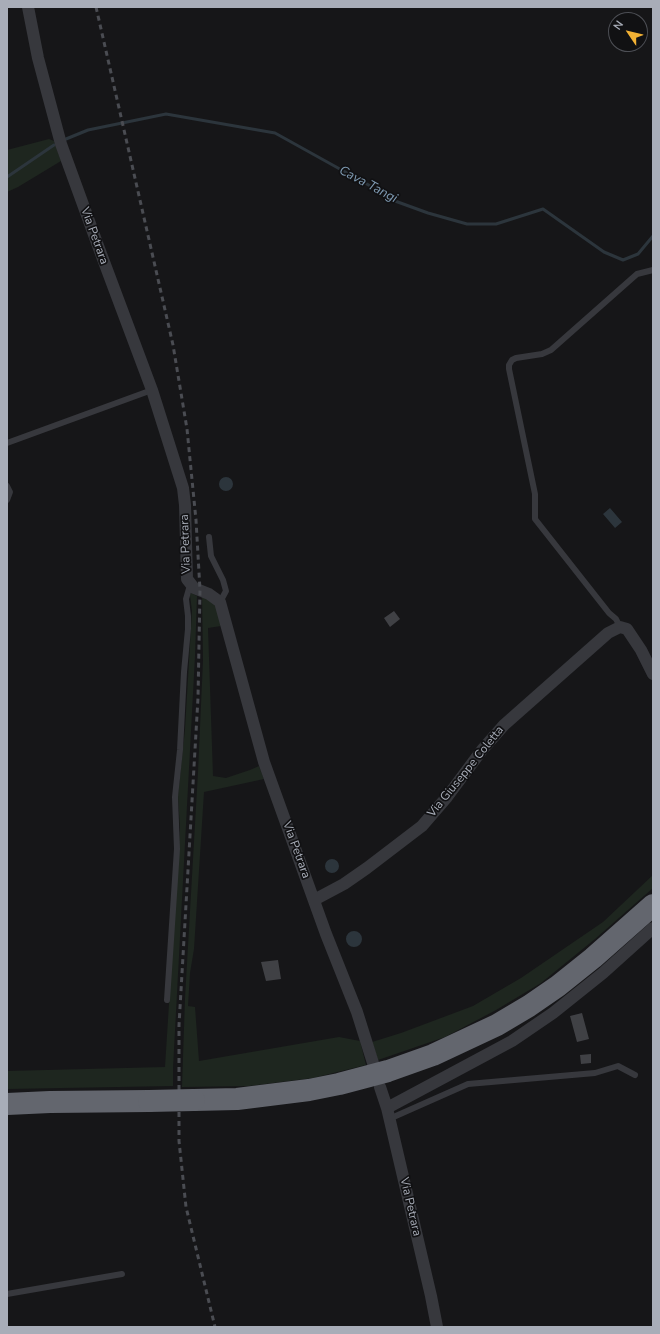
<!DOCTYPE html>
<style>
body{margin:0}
#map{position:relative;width:660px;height:1334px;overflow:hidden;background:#161618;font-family:"Nunito Sans",sans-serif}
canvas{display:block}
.frame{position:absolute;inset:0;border:8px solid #a8adb8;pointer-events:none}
.north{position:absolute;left:608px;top:12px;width:40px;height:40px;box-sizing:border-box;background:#111113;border:1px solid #4d4f55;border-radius:50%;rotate:305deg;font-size:11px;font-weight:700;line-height:16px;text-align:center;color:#a8adb8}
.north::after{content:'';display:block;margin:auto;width:14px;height:18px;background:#f2b134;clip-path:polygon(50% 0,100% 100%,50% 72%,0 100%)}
</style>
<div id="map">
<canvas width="660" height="1334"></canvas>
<div class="frame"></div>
<div class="north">N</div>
</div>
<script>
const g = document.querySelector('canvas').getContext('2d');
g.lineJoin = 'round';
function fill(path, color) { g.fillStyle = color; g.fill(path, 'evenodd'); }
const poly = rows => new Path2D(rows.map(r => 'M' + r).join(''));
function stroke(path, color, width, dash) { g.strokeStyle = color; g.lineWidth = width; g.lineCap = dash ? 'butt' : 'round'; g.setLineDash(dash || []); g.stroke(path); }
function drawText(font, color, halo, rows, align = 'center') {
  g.font = font + ' "Nunito Sans",sans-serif'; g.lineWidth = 3.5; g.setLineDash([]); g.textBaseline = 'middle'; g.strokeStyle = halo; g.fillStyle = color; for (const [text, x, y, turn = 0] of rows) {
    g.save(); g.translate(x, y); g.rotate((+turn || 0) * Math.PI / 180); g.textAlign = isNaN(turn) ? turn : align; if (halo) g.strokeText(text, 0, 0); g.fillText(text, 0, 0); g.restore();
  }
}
fill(poly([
 [49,139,54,141,61,161,18,187,7,192,7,150],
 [191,593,197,596,195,656,173,1068,173,1086,7,1089,7,1071,165,1067,178,861,180,828,178,796,185,729,192,611,190,595],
 [202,594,211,600,217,608,221,626,208,628,213,776,226,778,250,770,259,766,264,779,204,792,194,949,190,973,188,1006,195,1007,199,1061,339,1037,360,1041,366,1065,313,1078,249,1086,182,1087,185,998,198,772,203,660],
 [653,875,653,888,595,939,541,983,496,1010,445,1037,378,1060,372,1042,401,1033,473,1006,521,978,603,922]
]), '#1e261f');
fill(poly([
 '219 484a7 7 0 1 1 14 0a7 7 0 1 1-14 0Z',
 [610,508,622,522,615,528,603,514],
 '325 866a7 7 0 1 1 14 0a7 7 0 1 1-14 0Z',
 '346 939a8 8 0 1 1 16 0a8 8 0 1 1-16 0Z'
]), '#2c353c');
stroke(poly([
 [66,139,88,130,166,114,275,133,374,188,395,201,428,213,467,224,496,224,543,209,604,252,623,260,638,254,653,236],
 [7,177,54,145]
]), '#2c353c', 3);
fill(poly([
 [394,611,400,619,390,627,384,618],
 [278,960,281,979,266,981,261,962],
 [582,1013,589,1039,577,1042,570,1016],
 [591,1054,591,1063,581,1064,580,1055]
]), '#404145');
stroke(poly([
 [7,443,152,390],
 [7,486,10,492,7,500],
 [209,537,211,556,223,580,226,591,220,602],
 [620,627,616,619,609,613,535,519,535,494,509,369,509,365,512,360,516,358,542,354,551,350,637,274,653,270],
 [167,1000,177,849,175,797,180,750,184,672,188,629,188,616,186,599,190,585],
 [389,1119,468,1084,595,1073,618,1066,635,1075],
 [7,1294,122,1274]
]), '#37383d', 6);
stroke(poly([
 [28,7,38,58,61,144,97,243,152,390,183,488,185,505,187,579,194,588,209,594,220,602,264,762,326,934,357,1012,373,1063],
 [314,900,344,884,367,868,422,826,447,797,482,750,504,725,608,633,620,627,627,629,641,650,653,674],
 [380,1087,387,1108,431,1296,437,1327],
 [387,1108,512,1041,553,1013,603,973,653,928]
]), '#37383d', 12);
stroke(poly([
 [194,1100,237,1099,309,1090,339,1084,388,1071,433,1055,497,1025,529,1006,558,986,593,958,653,905],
 [7,1104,50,1102,149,1101]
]), '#63666e', 22);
stroke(poly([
 [96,7,173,345,187,429,196,520,200,590,198,698,179,1025,179,1141,186,1207,215,1327]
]), '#4a4c52', 3, [5, 4]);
stroke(poly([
 [149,1101,194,1100]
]), '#63666e', 22);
drawText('12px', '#a8adb8', '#111113', [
 ["Via Petrara",94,236,70],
 ["Via Petrara",186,544,-92],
 ["Via Giuseppe Coletta",466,772,-51],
 ["Via Petrara",296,850,70],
 ["Via Petrara",410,1207,77]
]);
drawText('italic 13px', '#7f9bb3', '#111113', [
 ["Cava Tangi",368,185,28]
]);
</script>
